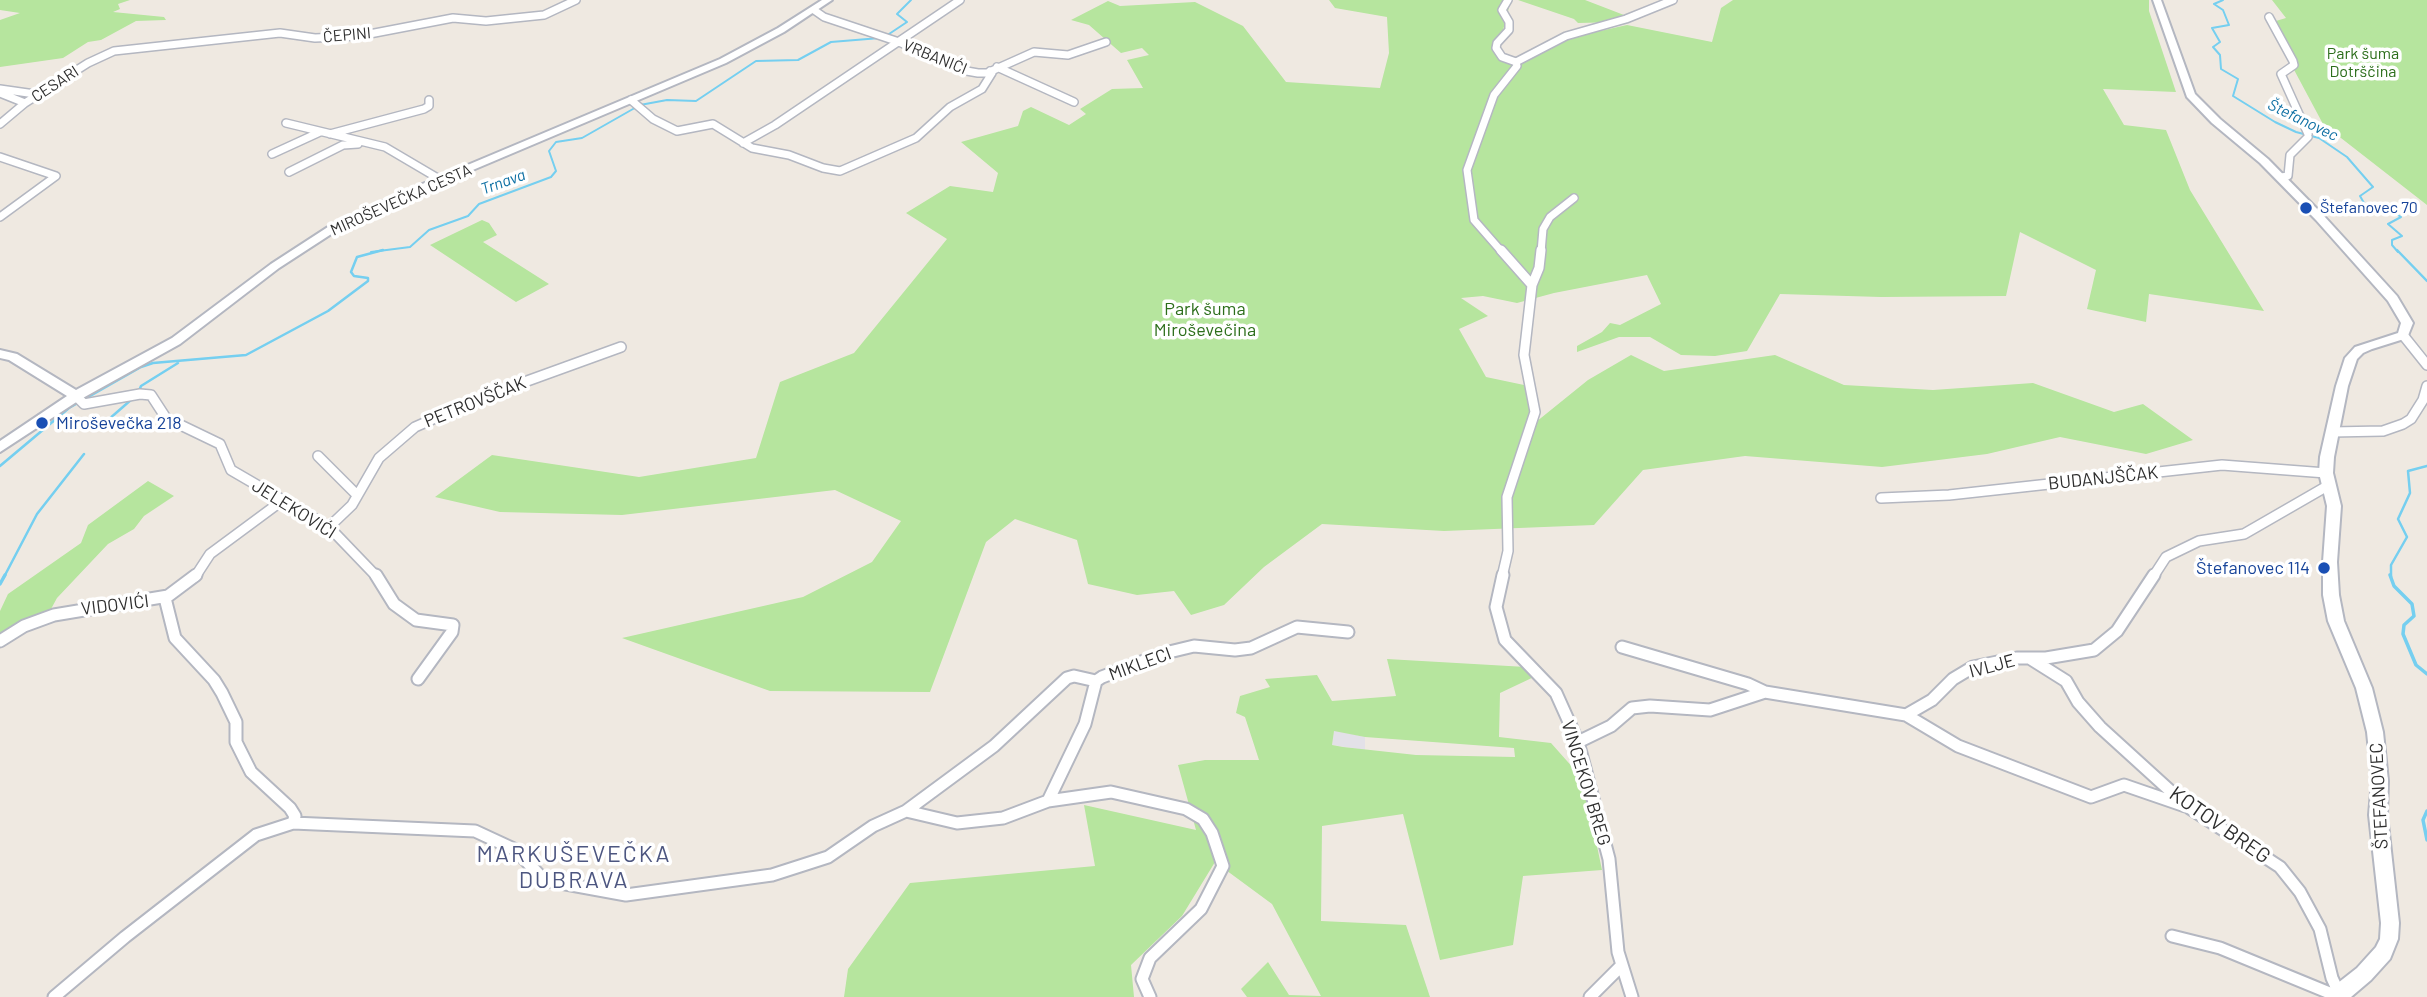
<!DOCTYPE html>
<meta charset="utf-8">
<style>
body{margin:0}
canvas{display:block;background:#efe9e1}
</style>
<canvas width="2427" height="997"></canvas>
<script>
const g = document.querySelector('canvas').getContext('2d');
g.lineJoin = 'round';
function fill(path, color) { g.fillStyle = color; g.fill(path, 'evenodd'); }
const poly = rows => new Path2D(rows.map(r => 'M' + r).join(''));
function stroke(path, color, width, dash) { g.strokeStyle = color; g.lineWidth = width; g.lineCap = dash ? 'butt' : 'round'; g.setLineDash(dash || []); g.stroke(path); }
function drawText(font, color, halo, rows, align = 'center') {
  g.font = font + ' Barlow,sans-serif'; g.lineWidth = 7; g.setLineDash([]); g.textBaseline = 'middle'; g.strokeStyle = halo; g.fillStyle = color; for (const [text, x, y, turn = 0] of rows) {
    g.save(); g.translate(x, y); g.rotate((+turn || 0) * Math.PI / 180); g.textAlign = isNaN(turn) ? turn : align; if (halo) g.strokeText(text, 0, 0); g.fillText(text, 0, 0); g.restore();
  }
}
fill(poly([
 [1334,730,1365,737,1365,750,1332,745]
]), '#e3e1e8');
fill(poly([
 [0,0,130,0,118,4,120,9,113,12,164,17,166,20,136,21,101,40,88,42,63,58,0,67,0,20,20,13,0,10],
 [1329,0,1511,0,1497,53,1521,60,1573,37,1627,25,1712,42,1721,8,1733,0,2149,0,2149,11,2176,92,2103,89,2124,125,2166,130,2190,190,2264,311,2149,294,2146,322,2087,309,2096,270,2020,232,2006,296,1881,297,1780,294,1747,351,1715,356,1681,355,1650,337,1619,337,1577,352,1577,346,1602,332,1610,323,1620,325,1661,304,1647,275,1554,293,1517,303,1483,296,1461,298,1488,316,1459,329,1486,377,1524,385,1536,422,1588,380,1631,355,1664,371,1775,355,1844,385,1933,390,2033,383,2114,412,2143,404,2193,440,2146,454,2060,437,1987,454,1882,467,1745,456,1643,470,1594,525,1444,531,1322,524,1264,567,1224,605,1191,615,1174,591,1137,595,1088,584,1077,540,1015,519,986,542,930,692,770,691,622,638,803,597,872,562,901,521,835,490,622,515,500,512,435,497,492,455,639,477,756,458,780,382,854,353,947,239,906,213,950,186,993,192,998,173,961,142,1018,126,1023,111,1031,107,1069,125,1086,114,1080,109,1112,89,1143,88,1127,60,1149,55,1142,48,1121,53,1089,25,1071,20,1108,1,1120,6,1195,2,1243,26,1286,82,1380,88,1389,53,1387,17,1335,8],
 [1518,0,1585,0,1624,15,1618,22,1578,23,1574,19],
 [2272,0,2427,0,2427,205,2323,124,2269,23,2286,18],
 [482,220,489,223,497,235,483,242,549,284,516,302,430,245],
 [148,481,174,496,144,516,134,529,108,544,57,598,51,609,0,637,0,611,8,594,81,543,88,525],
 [1387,659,1526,667,1536,676,1500,693,1499,737,1551,743,1583,779,1602,870,1523,876,1513,945,1440,960,1403,814,1322,826,1321,921,1406,925,1430,997,1247,997,1241,989,1268,962,1289,995,1321,996,1272,904,1215,862,1182,916,1131,965,1134,997,844,997,848,969,910,883,1095,866,1084,805,1196,830,1178,765,1205,760,1259,760,1245,717,1236,713,1240,696,1270,687,1265,679,1317,675,1332,701,1396,696],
 [1334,731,1365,737,1514,748,1515,757,1416,755,1343,747,1332,745]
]), '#b6e59e');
stroke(poly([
 [2223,0,2214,4,2223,10,2229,25,2212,28,2220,42,2213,47,2220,55,2221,69,2238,79,2233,96,2275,122,2296,132,2319,138,2347,157,2373,187,2360,196,2364,203,2369,207,2392,211,2401,217,2388,224,2402,236,2392,240,2392,245,2398,252],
 [886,36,907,22,897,14,911,0],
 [371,252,410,247,429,230,468,216,479,204,551,177,556,171,549,151,556,142,582,138,640,105,667,100,696,101,756,61,798,60,831,42,880,38]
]), '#75cff0', 2);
stroke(poly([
 [2397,250,2427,281],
 [139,391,141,386,178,363],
 [108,420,132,399],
 [0,466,69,408,141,367,153,363,246,355,328,311,368,281,368,278,354,276,351,272,357,257,383,250],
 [4,577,37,514,84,454],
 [2391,577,2391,565,2407,537,2398,519,2410,493,2408,471,2427,466]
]), '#75cff0', 2.5);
stroke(poly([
 [2390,575,2394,586,2412,604,2414,616,2404,625,2403,634,2416,665,2427,674],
 [0,584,5,575],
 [2427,811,2423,820,2427,840]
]), '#75cff0', 3.5);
const streetFar2 = poly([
 [814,10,824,17,899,42,961,70,978,73,987,73,1034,52,1068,55,1106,42],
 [2269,17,2293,61,2294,65,2281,74,2308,134],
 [1516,62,1566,36,1626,19,1673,0],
 [997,67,1074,102],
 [0,89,42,95],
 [0,93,25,103],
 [631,100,653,119,677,131,713,124,752,148,789,155,823,168,840,171,916,138,950,107,982,89,992,73,990,71],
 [286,123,385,147,441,180],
 [0,124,25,103,88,63,114,51,280,33,315,38,359,36,453,18,486,21,544,15,576,0],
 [330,134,424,109,429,106,429,100],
 [743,143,775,125,960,0],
 [272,154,320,132],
 [0,157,56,176,0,217],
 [289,172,343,145,358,144],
 [2281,177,2288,176,2290,155,2308,137],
 [1502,252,1474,220,1467,170,1494,95,1517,66,1516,62,1502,57,1496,48,1497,43,1509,30,1509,22,1502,10,1508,0],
 [1541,252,1543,229,1550,217,1574,198]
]);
const streetFar1 = poly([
 [1501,250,1532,285],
 [2403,335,2427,365],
 [76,396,84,404,140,394,151,395,166,418,220,444,231,470,329,527,377,577],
 [2332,432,2383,431,2403,424,2411,419,2423,400,2427,386],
 [318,456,357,495],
 [1881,498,1949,495,2222,465,2326,473],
 [329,527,352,505,379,458,415,427,483,397,621,347],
 [195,577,210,554,283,500],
 [1502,577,1508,551,1507,497,1535,412,1524,355,1532,285,1539,268,1541,250],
 [2153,577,2166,557,2199,541,2244,534,2329,485]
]);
const street = poly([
 [376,575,394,604,416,620,453,625,452,632,418,679],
 [1503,575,1496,607,1505,640,1556,693,1578,742,1609,859,1618,952,1632,997],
 [165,598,175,638,214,680,222,693,236,722,236,742,251,772,290,808,295,816,293,823],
 [0,641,24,626,54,615,168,596,196,575],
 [1622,647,1748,684,1765,692],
 [2031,659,2066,681,2078,702,2100,727,2188,807,2280,867,2300,892,2320,929,2332,978,2339,993],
 [1906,715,1958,746,2091,797,2124,785,2185,806],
 [1578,742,1611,726,1632,708,1650,706,1710,710,1765,692,1906,715,1932,700,1953,679,1973,667,2017,658,2046,658,2094,650,2117,631,2154,575],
 [1048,801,1085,724,1096,681,1102,677,1165,653,1194,646,1235,650,1251,648,1297,627,1348,632],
 [906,811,994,746,1067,678,1074,676,1096,681],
 [2172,936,2220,948,2337,996],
 [54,997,125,937,256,835,293,823,475,831,516,850,544,880,626,895,772,875,828,857,873,826,906,811,957,823,1003,818,1048,801,1111,792,1186,809,1203,819,1212,833,1223,866,1201,909,1150,958,1142,979,1150,997],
 [1590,997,1622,965]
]);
const secondary = poly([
 [822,0,832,0,784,32,726,63,416,194,339,229,279,268,180,344,81,399,0,452,0,441,67,396,9,360,0,358,0,350,17,354,76,390,172,338,271,264,331,225,408,190,720,59,778,28,822,0],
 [2153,0,2161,0,2195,94,2220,119,2268,159,2324,216,2397,296,2413,323,2407,338,2372,349,2363,353,2357,359,2348,386,2334,457,2333,473,2341,506,2337,562,2339,595,2344,621,2372,688,2383,732,2388,781,2387,815,2399,923,2398,939,2390,959,2371,980,2351,997,2326,997,2329,990,2357,968,2376,947,2380,939,2381,923,2369,815,2372,781,2367,732,2356,688,2328,621,2323,595,2323,562,2327,506,2319,473,2320,457,2336,386,2345,358,2355,347,2398,333,2401,323,2388,301,2316,220,2260,163,2212,123,2187,97,2153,0]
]);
stroke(streetFar2, '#b4b7c1', 10);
stroke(streetFar1, '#b4b7c1', 12);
stroke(street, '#b4b7c1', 15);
stroke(secondary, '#b4b7c1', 4);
stroke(streetFar2, '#fff', 7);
stroke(streetFar1, '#fff', 9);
stroke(street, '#fff', 11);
fill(secondary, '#fff');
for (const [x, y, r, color] of [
 [2306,208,7,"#1a4fb4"],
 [42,423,7,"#1a4fb4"],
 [2324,568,7,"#1a4fb4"]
]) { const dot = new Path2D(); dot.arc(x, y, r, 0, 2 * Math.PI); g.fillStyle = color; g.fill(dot); stroke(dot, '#fff', 2.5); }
drawText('16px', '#2e2e2e', '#fff', [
 ["ČEPINI",347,35,-5],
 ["VRBANIĆI",935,57,22],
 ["CESARI",55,84,-33],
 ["MIROŠEVEČKA CESTA",401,200,-24]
]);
drawText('16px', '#2c6e1b', '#fff', [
 ["Park šuma",2363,54],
 ["Dotrščina",2363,72]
]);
drawText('italic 16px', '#0d6fa3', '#fff', [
 ["Štefanovec",2303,120,26],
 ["Trnava",503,182,-20]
]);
drawText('16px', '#164399', '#fff', [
 ["Štefanovec 70",2320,208]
], 'left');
drawText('18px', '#2c6e1b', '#fff', [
 ["Park šuma",1205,309],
 ["Miroševečina",1205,330]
]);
drawText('18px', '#2e2e2e', '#fff', [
 ["PETROVŠČAK",475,402,-22],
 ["BUDANJŠČAK",2103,478,-6],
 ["JELEKOVIĆI",294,509,32],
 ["VIDOVIĆI",115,605,-7],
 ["MIKLECI",1140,664,-20],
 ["IVLJE",1992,666,-15],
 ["VINCEKOV BREG",1586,783,73],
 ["ŠTEFANOVEC",2379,796,-93]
]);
drawText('18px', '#164399', '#fff', [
 ["Miroševečka 218",56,423],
 ["Štefanovec 114",2310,568,"right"]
], 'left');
drawText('21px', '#2e2e2e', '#fff', [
 ["KOTOV BREG",2220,825,35]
]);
g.letterSpacing = '2px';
drawText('23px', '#4d5680', '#fff', [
 ["MARKUŠEVEČKA",574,854],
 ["DUBRAVA",574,880]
]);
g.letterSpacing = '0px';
</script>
